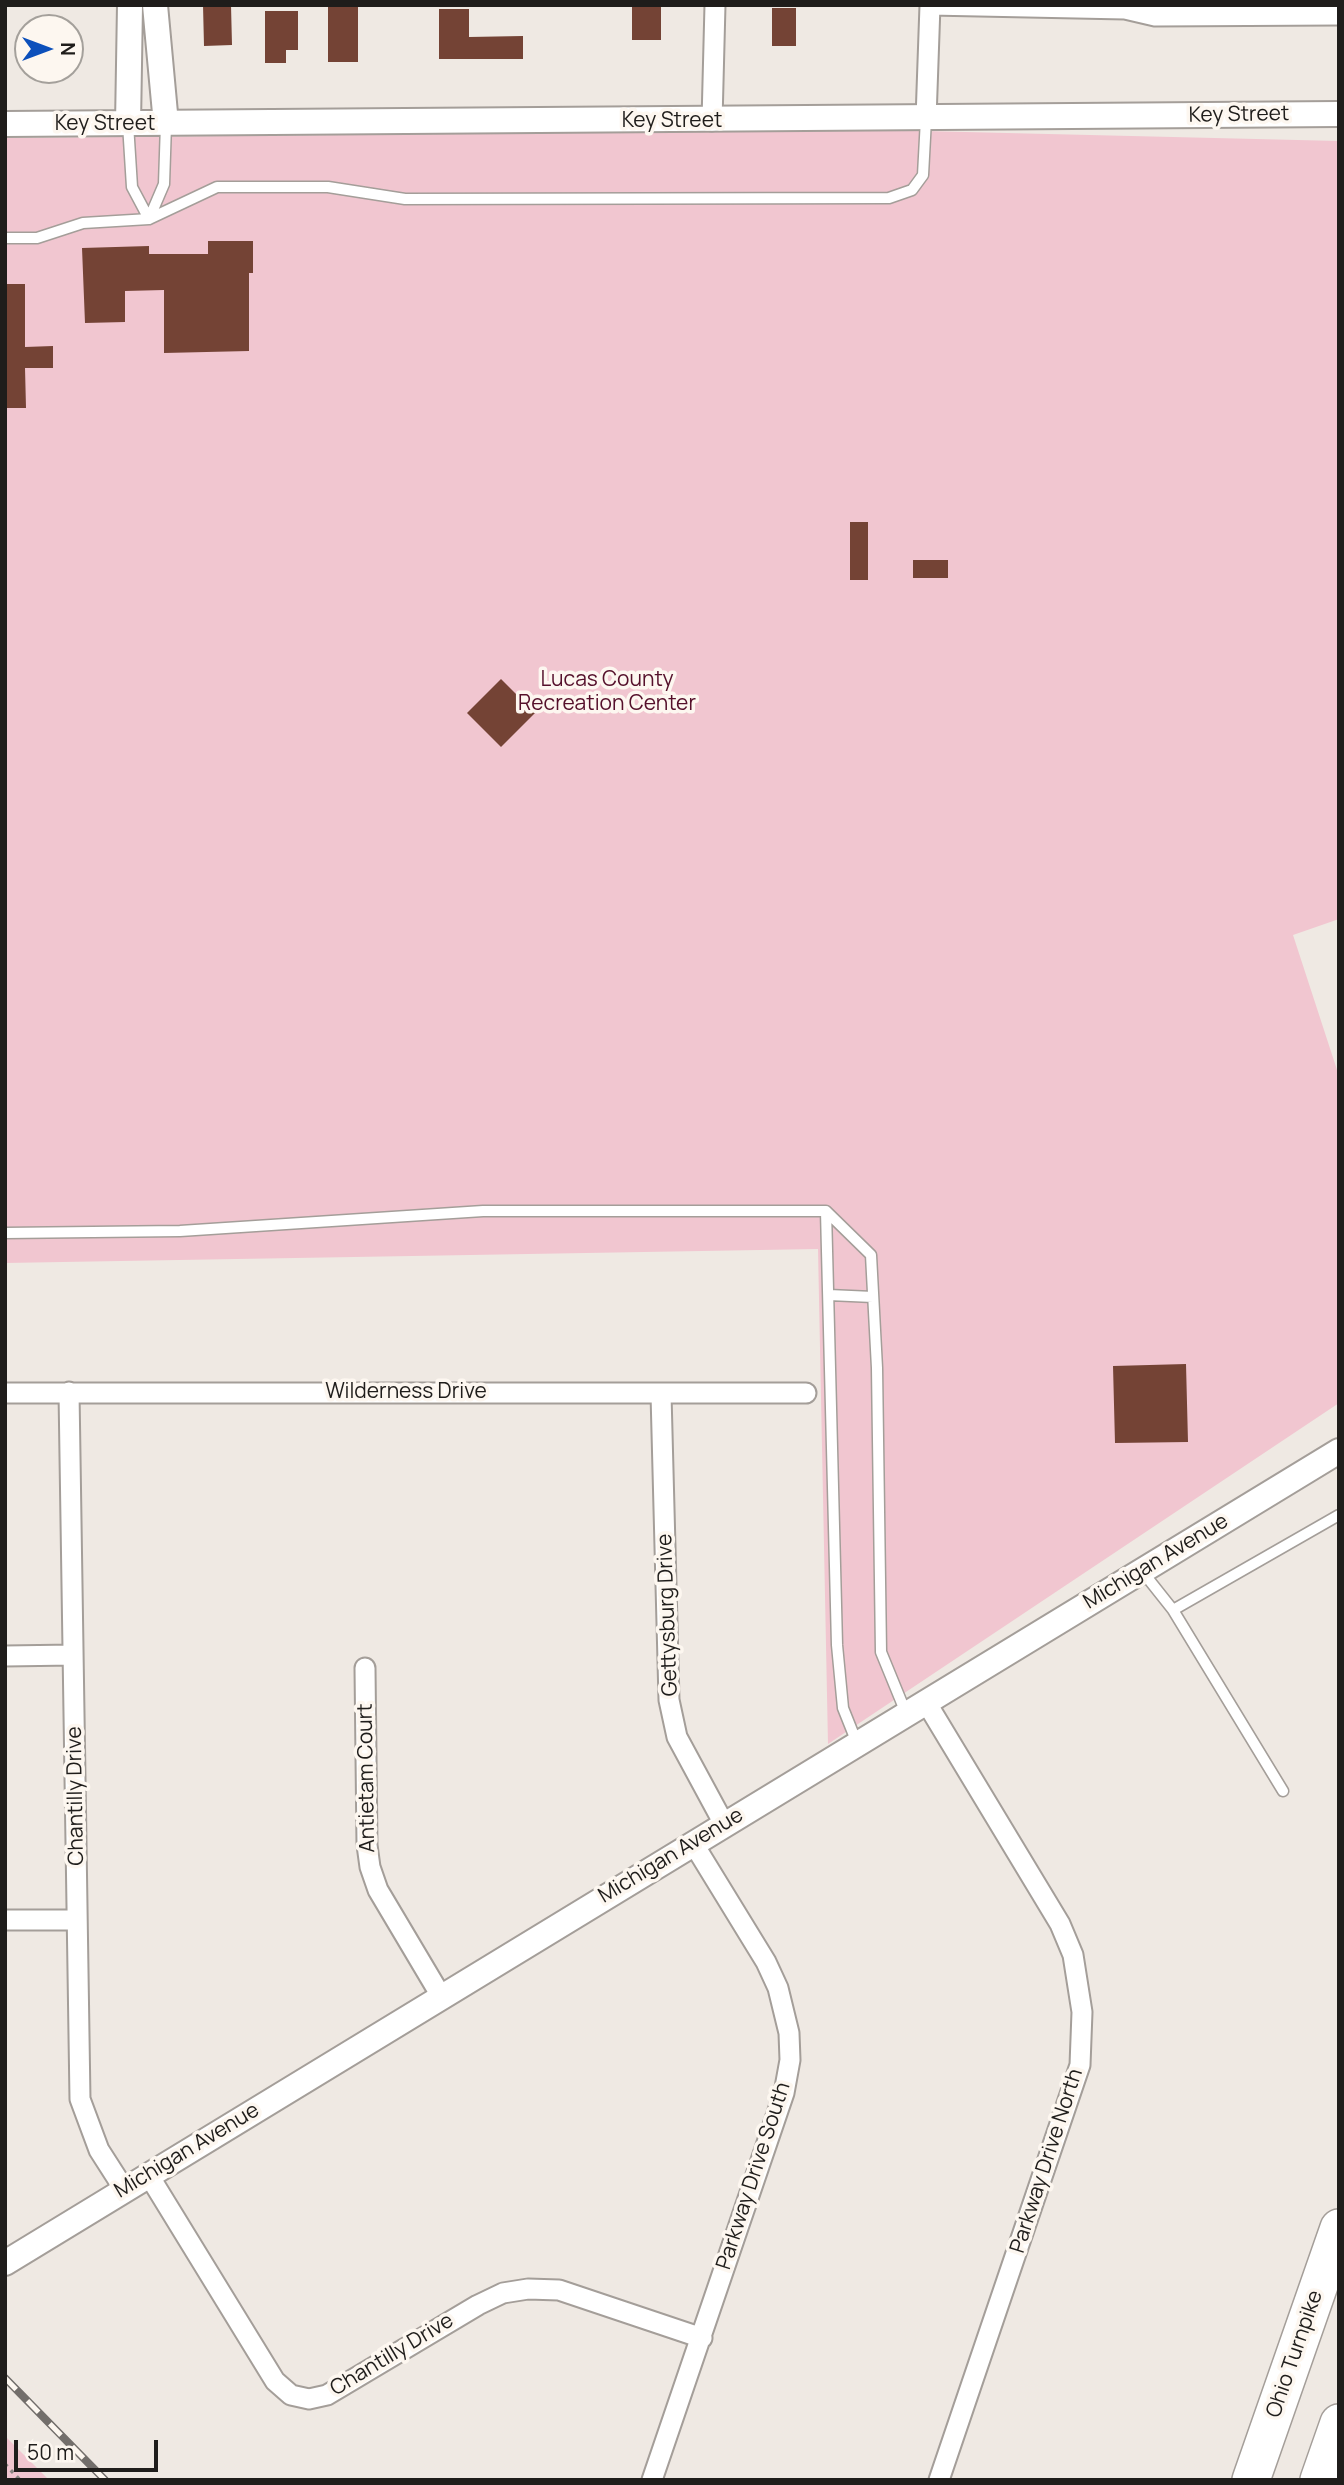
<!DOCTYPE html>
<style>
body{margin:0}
#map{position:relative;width:1344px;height:2485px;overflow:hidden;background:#efe9e3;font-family:Manrope,sans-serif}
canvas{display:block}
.frame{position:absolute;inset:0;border:7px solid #1f1d1b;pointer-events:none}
.north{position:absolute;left:14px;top:14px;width:70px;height:70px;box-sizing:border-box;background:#fdf7f0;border:2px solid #a4a09b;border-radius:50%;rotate:90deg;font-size:19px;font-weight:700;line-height:28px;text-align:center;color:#1f1d1b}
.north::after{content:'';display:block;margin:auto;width:24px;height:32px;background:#0d50bb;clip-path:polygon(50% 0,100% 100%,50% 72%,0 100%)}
.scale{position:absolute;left:14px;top:2440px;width:144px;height:32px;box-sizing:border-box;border:4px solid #1f1d1b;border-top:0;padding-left:9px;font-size:21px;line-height:24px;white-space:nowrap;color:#1f1d1b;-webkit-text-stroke:5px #fdf7f0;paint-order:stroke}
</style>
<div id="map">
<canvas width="1344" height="2485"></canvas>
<div class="frame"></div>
<div class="north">N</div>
<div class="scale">50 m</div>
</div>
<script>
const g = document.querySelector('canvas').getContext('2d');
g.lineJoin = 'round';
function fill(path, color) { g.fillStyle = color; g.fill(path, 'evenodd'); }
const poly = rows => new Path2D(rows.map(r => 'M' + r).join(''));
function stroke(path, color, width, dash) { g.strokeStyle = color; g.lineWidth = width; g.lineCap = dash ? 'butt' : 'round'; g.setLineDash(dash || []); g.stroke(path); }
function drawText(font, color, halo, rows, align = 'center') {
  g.font = font + ' Manrope,sans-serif'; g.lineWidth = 7; g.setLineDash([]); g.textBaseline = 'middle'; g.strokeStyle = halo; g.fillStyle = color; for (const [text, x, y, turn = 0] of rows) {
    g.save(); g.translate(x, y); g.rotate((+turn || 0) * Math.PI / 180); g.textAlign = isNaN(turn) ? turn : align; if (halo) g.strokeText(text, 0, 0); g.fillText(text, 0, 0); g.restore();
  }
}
fill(poly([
 [882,130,1339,141,1339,919,1293,935,1339,1076,1339,1403,828,1744,818,1249,5,1263,5,138],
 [5,2436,49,2480,5,2480]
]), '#f1c6d0');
fill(poly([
 [203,5,231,5,232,45,204,46],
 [328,5,358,5,358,62,328,62],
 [632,5,661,5,661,40,632,40],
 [772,8,796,8,796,46,772,46],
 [439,9,469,9,469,37,523,36,523,59,439,59],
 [265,11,298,11,298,50,286,50,286,63,265,63],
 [208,241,253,241,253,273,249,273,249,351,164,353,164,290,125,291,125,322,85,323,82,248,149,246,149,254,208,254],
 [5,284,25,284,25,347,53,346,53,368,25,368,26,408,5,408],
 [850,522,868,522,868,580,850,580],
 [913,560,948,560,948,578,913,578],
 [501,679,535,713,501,747,467,713],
 [1186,1364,1188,1442,1115,1443,1113,1366]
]), '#744335');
const service = poly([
 [128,124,132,187,149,219,164,184,166,124],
 [5,238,37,238,83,223,149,219,217,187,328,187,405,199,889,198,912,190,923,175,926,119],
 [826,1211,837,1645,843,1708,857,1743],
 [5,1233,180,1231,483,1211,826,1211,871,1255,877,1368,881,1652,906,1713],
 [829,1295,873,1297],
 [1142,1571,1173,1610],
 [1283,1791,1173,1610,1339,1515]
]);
const minor = poly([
 [926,119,930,5,1125,9,1155,16,1339,15],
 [712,121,715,5],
 [69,1392,80,2099,99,2150,124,2189],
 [5,1393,806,1393],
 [661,1394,669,1700,677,1737,724,1824],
 [5,1656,73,1655],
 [365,1668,367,1845,370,1867,378,1890,441,1996],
 [926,1702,1060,1924,1073,1955,1082,2012,1080,2065,939,2480],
 [5,1920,77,1920],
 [148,2174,275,2381,291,2395,309,2399,327,2395,478,2305,503,2293,528,2289,559,2290,702,2338],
 [652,2480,784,2093,790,2060,789,2033,778,1988,766,1962,693,1843]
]);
const tertiary = poly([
 [155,5,166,124],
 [5,124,1339,114],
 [128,124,130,5],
 [5,2263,1339,1451]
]);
const motorway = poly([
 [1251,2480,1339,2228],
 [1319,2480,1339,2423]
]);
stroke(service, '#a49e99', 13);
stroke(minor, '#a49e99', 23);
stroke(tertiary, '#a49e99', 28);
stroke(motorway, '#a49e99', 40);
stroke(poly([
 [5,2464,20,2480]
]), '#898581', 3.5, [3.5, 5]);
stroke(service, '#fff', 10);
stroke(minor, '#fff', 19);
stroke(tertiary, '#fff', 24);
stroke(motorway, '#fff', 37);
const rail = poly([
 [5,2378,105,2480]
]);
stroke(rail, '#726e6b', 8);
stroke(rail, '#fdf7f0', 5, [16]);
drawText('21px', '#1f1d1b', '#fdf7f0', [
 ["Key Street",1239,115,-1],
 ["Key Street",672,121],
 ["Key Street",105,124],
 ["Wilderness Drive",406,1392],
 ["Michigan Avenue",1156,1562,-31],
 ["Gettysburg Drive",668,1615,-92],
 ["Antietam Court",367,1778,-91],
 ["Chantilly Drive",76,1796,-91],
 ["Michigan Avenue",671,1856,-31],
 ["Michigan Avenue",187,2151,-31],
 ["Parkway Drive North",1047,2161,-72],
 ["Parkway Drive South",754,2176,-72],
 ["Ohio Turnpike",1295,2354,-71],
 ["Chantilly Drive",392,2355,-31]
]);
drawText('21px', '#55102b', '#fdf7f0', [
 ["Lucas County",607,680],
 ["Recreation Center",607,704]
]);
</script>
